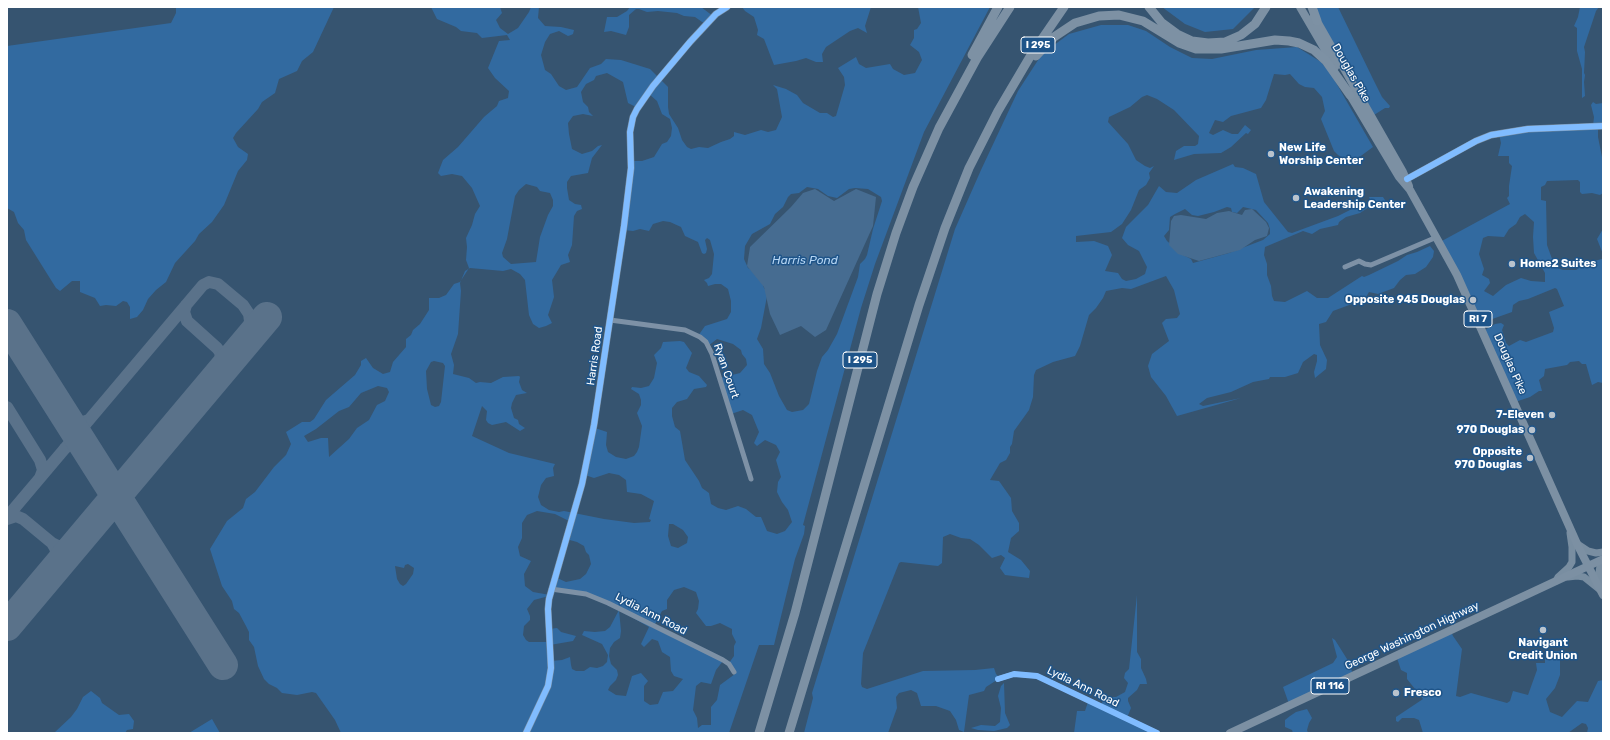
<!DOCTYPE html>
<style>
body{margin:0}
#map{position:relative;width:1610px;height:740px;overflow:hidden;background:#365470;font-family:Rubik,sans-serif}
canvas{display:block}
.frame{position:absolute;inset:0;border:8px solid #fff;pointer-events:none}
</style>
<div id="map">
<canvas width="1610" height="740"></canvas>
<div class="frame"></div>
</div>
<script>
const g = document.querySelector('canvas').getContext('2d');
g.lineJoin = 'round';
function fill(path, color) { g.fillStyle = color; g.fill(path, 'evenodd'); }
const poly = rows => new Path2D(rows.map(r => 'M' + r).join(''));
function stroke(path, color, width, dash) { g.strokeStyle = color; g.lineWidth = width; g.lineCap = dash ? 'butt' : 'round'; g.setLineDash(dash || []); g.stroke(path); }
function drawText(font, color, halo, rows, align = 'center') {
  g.font = font + ' Rubik,sans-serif'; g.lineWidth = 3; g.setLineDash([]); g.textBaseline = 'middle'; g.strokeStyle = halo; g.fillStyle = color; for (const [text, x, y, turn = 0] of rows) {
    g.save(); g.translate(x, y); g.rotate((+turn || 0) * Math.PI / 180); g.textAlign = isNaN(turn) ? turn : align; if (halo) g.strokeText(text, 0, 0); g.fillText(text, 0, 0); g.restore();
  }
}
fill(poly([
 [176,7,334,7,313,52,302,61,297,71,279,79,275,93,262,102,258,109,236,133,233,138,238,147,248,154,247,160,238,171,224,205,212,222,199,234,195,241,175,263,166,282,156,290,148,299,143,310,137,317,130,319,130,307,127,302,123,301,116,306,106,305,100,306,95,298,80,292,80,281,72,281,60,291,56,288,26,240,24,230,18,223,14,212,7,208,7,46,171,23,176,13],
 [431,7,500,7,502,13,496,20,500,28,508,34,518,28,529,12,531,7,539,7,538,18,545,26,561,27,574,30,573,34,571,35,568,36,559,31,550,34,545,42,541,55,545,70,551,74,559,86,566,90,577,87,590,68,601,64,606,59,621,60,650,69,668,87,668,107,669,114,678,128,682,140,687,147,691,149,699,147,708,148,721,142,730,139,734,136,734,132,745,135,761,130,768,132,776,130,782,117,777,89,773,85,786,89,797,95,803,103,820,113,827,113,833,117,836,116,845,85,844,77,838,68,856,57,859,64,866,68,890,64,893,69,904,75,915,73,922,60,919,52,910,45,914,38,914,30,917,29,921,23,918,7,990,7,924,132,875,264,861,308,803,525,805,526,804,534,795,559,774,645,759,645,729,733,341,733,335,720,316,693,312,692,297,695,282,693,277,688,269,684,264,679,258,666,254,647,249,640,249,632,246,626,239,613,234,609,232,601,222,586,210,549,227,521,243,508,246,499,255,492,274,467,286,455,291,444,286,432,302,422,310,422,314,419,326,400,355,375,361,365,361,361,366,358,373,368,383,374,390,372,393,362,406,347,406,339,411,335,413,330,420,324,429,310,429,298,439,298,446,295,454,284,460,282,469,268,466,260,467,247,466,238,472,225,475,214,480,206,472,188,462,176,452,174,441,176,438,173,443,160,458,147,484,117,497,106,499,101,508,98,509,91,495,78,488,68,499,41,510,40,507,35,482,38,477,33,461,31,456,27,437,19],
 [607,73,623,82,628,103,638,108,649,94,657,101,662,114,670,119,672,128,671,136,667,142,662,144,654,157,642,161,630,161,624,230,633,231,640,229,649,231,653,224,663,221,670,222,681,227,685,236,698,242,702,253,704,254,706,253,707,249,705,240,707,238,710,240,714,254,712,274,709,278,704,280,707,283,708,286,715,284,721,284,728,289,731,301,731,312,727,319,705,326,698,336,708,346,717,339,733,344,741,350,742,354,746,359,747,365,740,373,720,378,731,414,743,410,752,415,759,432,754,443,757,446,765,440,776,445,780,452,776,460,781,477,778,482,777,492,782,502,788,510,792,522,785,531,777,534,767,531,761,517,756,517,746,509,738,506,726,510,718,508,711,504,709,493,702,488,699,481,685,460,680,431,675,427,672,416,672,408,677,402,687,399,694,389,706,387,707,385,699,376,689,372,686,368,692,353,684,342,680,341,663,342,661,348,654,355,657,363,654,378,649,386,641,388,632,387,631,389,639,394,641,400,641,405,637,413,642,426,639,447,637,452,634,456,626,459,616,457,608,452,606,445,607,432,595,428,585,475,594,478,609,473,619,475,626,480,627,492,641,494,654,501,649,519,651,520,650,522,634,523,604,519,564,511,559,512,549,510,541,505,538,497,541,485,546,478,554,476,553,468,555,464,509,453,472,436,482,406,487,411,486,420,488,423,492,425,506,422,520,431,525,428,519,424,518,420,514,418,511,408,512,403,516,395,527,393,522,390,519,382,520,377,519,376,503,377,491,383,480,382,476,383,469,378,453,374,454,365,451,354,458,334,461,291,460,283,465,271,470,268,503,271,511,269,520,274,525,280,529,315,533,324,539,328,546,326,552,323,548,315,554,297,552,280,561,265,570,262,568,255,572,245,574,216,577,211,582,209,581,205,575,204,569,200,567,188,567,182,571,176,588,173,592,158,602,145,598,146,592,151,582,154,572,149,569,134,568,123,573,116,583,114,593,116,589,112,588,107,583,102,581,92,586,84,594,80,596,76],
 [526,184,537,187,540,191,550,193,553,200,553,206,548,215,540,237,536,262,511,264,503,257,502,253,507,239,515,196,519,190],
 [807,187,818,189,828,196,837,198,849,189,855,188,868,189,881,197,882,201,873,229,867,255,865,259,860,264,858,277,837,334,828,350,822,357,817,371,809,404,803,410,792,412,787,410,779,396,770,373,764,364,763,349,757,339,761,328,767,296,769,294,764,288,761,278,755,272,748,268,744,259,745,246,752,234,770,224,775,214,783,207,788,197,791,194,799,193],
 [434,361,443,363,445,366,441,402,439,406,435,407,431,405,427,389,426,371,431,362],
 [378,386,387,388,389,392,385,401,377,405,369,420,357,428,349,439,329,457,328,438,321,438,308,442,304,436,316,429,339,411,349,407,361,393],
 [537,511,555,514,571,522,566,539,577,542,584,546,586,552,589,555,591,564,586,574,580,579,566,582,555,577,552,589,589,596,619,610,610,627,605,631,595,632,584,631,582,635,602,644,608,655,607,662,603,666,597,668,590,667,584,671,576,671,572,669,571,665,570,657,562,660,551,661,550,645,573,641,576,636,561,632,557,628,549,629,549,642,529,642,526,640,523,635,524,626,530,620,530,616,527,609,534,600,549,596,550,595,533,592,525,586,524,574,531,561,520,556,518,547,522,538,522,523,527,515],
 [669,524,673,524,683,530,688,537,687,543,678,548,671,546,668,536],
 [408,564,414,568,413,574,406,584,403,586,400,584,397,579,395,566,404,568,405,565],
 [684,587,696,592,699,601,698,609,696,613,706,626,711,626,720,623,732,629,732,634,736,642,734,646,734,656,729,663,735,674,720,685,717,700,711,707,711,725,702,725,698,728,697,718,693,710,696,686,701,682,711,684,716,670,723,661,654,626,662,611,667,609,667,600,674,590],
 [619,610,649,627,641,644,644,647,652,639,658,641,662,652,670,657,671,671,674,676,683,679,673,691,663,692,658,704,650,705,644,701,644,686,648,681,641,673,632,676,626,696,616,695,608,690,610,686,616,680,618,675,617,670,611,664,609,656,610,648,614,642,620,638,621,631],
 [630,7,701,7,713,16,705,24,695,17,684,16,677,13,658,11,647,12,639,9,636,9,629,15,629,27,626,35,611,31,604,32,607,17,617,17,627,11],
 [742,7,871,7,865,26,867,33,858,28,850,31,826,47,822,54,823,62,816,62,806,58,796,61,774,65,764,39,757,35,758,30,754,17,745,11],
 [1162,7,1255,7,1233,29,1205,32,1185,24],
 [1313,7,1338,7,1373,79,1382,97,1390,106,1389,108,1385,108,1374,115],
 [1580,7,1599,7,1596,11,1584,47,1585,52,1584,73,1585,75,1584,82,1585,96,1582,98,1582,69,1577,51,1577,28,1574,26,1578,17],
 [1101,25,1128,25,1146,31,1170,47,1192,58,1212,59,1256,50,1297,47,1321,62,1331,74,1373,147,1354,161,1346,160,1338,155,1334,151,1321,119,1325,111,1322,97,1314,88,1305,87,1299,84,1290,74,1285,75,1274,74,1266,100,1261,108,1231,116,1223,122,1215,120,1209,133,1213,135,1223,130,1232,134,1238,134,1245,125,1251,130,1248,134,1246,133,1231,147,1221,153,1194,154,1174,160,1176,151,1184,146,1195,146,1198,144,1199,136,1174,110,1157,99,1147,95,1142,97,1130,107,1109,117,1108,122,1128,144,1136,160,1145,166,1150,168,1154,166,1149,173,1150,178,1146,185,1139,190,1131,210,1122,224,1111,232,1076,236,1076,242,1094,241,1108,246,1112,255,1105,271,1118,273,1122,279,1126,281,1136,279,1145,274,1147,267,1139,251,1128,245,1122,238,1126,227,1148,205,1159,186,1166,192,1177,193,1196,180,1233,164,1235,167,1243,168,1256,174,1264,202,1288,232,1292,233,1338,216,1350,210,1366,205,1371,201,1369,197,1383,197,1388,205,1387,209,1382,205,1372,209,1369,207,1360,213,1346,217,1339,222,1338,225,1320,229,1312,234,1303,231,1265,247,1264,255,1267,264,1267,275,1271,286,1272,296,1274,301,1285,302,1307,291,1317,298,1328,298,1362,276,1364,277,1369,275,1398,261,1407,255,1417,252,1430,246,1434,251,1433,257,1426,267,1415,274,1406,275,1400,280,1394,288,1378,294,1369,292,1366,297,1360,301,1333,311,1326,322,1319,324,1320,345,1327,360,1326,369,1315,378,1314,372,1317,361,1317,355,1314,354,1303,362,1298,373,1285,377,1270,377,1269,379,1253,382,1231,392,1207,398,1199,404,1203,406,1241,398,1177,416,1166,396,1151,377,1148,366,1152,354,1169,341,1162,323,1166,319,1177,318,1180,314,1174,290,1166,276,1131,289,1122,288,1106,291,1103,298,1096,308,1089,315,1080,346,1075,356,1053,362,1036,370,1034,375,1033,397,1029,410,1014,431,1012,444,1010,447,1010,453,1006,460,1000,463,990,480,999,481,1011,498,1012,511,1019,523,1019,531,1011,538,1008,552,1021,560,1030,571,1029,578,1005,575,1000,568,1005,558,1001,555,992,558,979,545,970,539,961,538,950,534,943,537,942,563,938,566,901,562,899,563,863,653,861,684,862,687,867,689,923,671,975,670,994,668,996,674,1000,678,986,687,984,691,969,695,964,732,959,730,956,720,950,711,936,706,921,706,917,693,911,690,899,693,896,697,897,708,888,733,804,733,813,698,812,693,955,229,981,170,1018,91,1042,54,1069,34],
 [1227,207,1231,208,1232,212,1237,213,1243,207,1256,210,1268,223,1270,229,1270,234,1263,240,1229,253,1193,263,1191,259,1183,255,1167,241,1164,236,1169,230,1170,217,1175,214,1185,209,1192,215,1198,216,1214,212],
 [1593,102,1596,104,1603,103,1603,127,1598,127,1598,137,1603,162,1603,193,1600,195,1592,193,1582,194,1580,192,1580,182,1578,180,1547,181,1545,185,1541,187,1541,200,1546,201,1547,245,1555,267,1563,270,1576,270,1586,263,1602,259,1603,255,1603,383,1598,382,1592,385,1586,364,1582,364,1579,361,1570,362,1567,365,1545,369,1544,376,1539,380,1542,391,1539,391,1530,397,1515,402,1485,330,1495,324,1501,323,1504,325,1502,330,1506,343,1509,346,1520,340,1526,342,1553,332,1554,328,1549,312,1564,306,1557,289,1555,288,1528,299,1519,301,1513,305,1512,312,1481,323,1440,242,1510,204,1507,198,1509,196,1509,186,1512,166,1509,163,1509,156,1498,156,1501,143,1499,134,1593,126,1594,117,1591,105],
 [1525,214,1534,222,1533,237,1534,253,1545,273,1545,282,1531,281,1521,278,1506,285,1493,296,1484,291,1490,283,1489,279,1482,275,1484,269,1479,254,1483,238,1488,236,1504,237,1509,229,1516,224,1520,217],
 [1603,229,1603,254,1597,239],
 [1137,595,1137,652,1141,659,1141,668,1146,679,1147,684,1140,684,1137,690,1128,698,1128,701,1131,708,1127,718,1161,733,1074,733,1077,711,1085,711,1088,702,1101,706,1104,697,1116,697,1125,692,1128,683,1124,678,1125,673,1129,669],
 [1450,629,1453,636,1462,649,1456,696,1460,697,1471,693,1507,703,1510,701,1513,691,1528,695,1537,670,1536,663,1545,663,1545,655,1552,651,1560,651,1560,675,1555,688,1546,699,1550,712,1562,717,1577,701,1588,702,1598,681,1603,680,1603,733,1587,733,1588,728,1586,724,1582,723,1568,733,1423,733,1419,720,1414,718,1402,718,1398,722,1396,721,1396,717,1423,699,1407,679,1407,673,1401,670,1396,655],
 [1332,638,1335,640,1347,659,1353,674,1289,704,1283,687,1333,663,1337,657],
 [1004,683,1005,713,1010,725,1007,728,994,731,978,730,971,728,981,725,995,726,1000,722,1001,708,998,696,1001,686],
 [91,691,100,698,102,703,119,715,129,714,134,721,133,729,127,730,125,733,54,733,71,717,77,709,83,697],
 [1307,709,1312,718,1309,723,1307,730,1308,733,1293,733,1292,730,1285,727,1285,720,1290,716,1296,712],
 [212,719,220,733,189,733]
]), '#326aa0');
fill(poly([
 [815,189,834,201,856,189,876,197,873,226,826,330,815,337,801,326,780,335,770,314,764,287,747,266,750,247,791,207,803,193],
 [1252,209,1266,222,1269,228,1267,236,1255,240,1240,250,1199,261,1178,254,1169,245,1171,221,1174,216,1181,215,1206,219,1217,213,1229,211,1242,215,1245,210]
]), '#466c91');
stroke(poly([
 [186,305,184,312,187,321,217,348,220,352,222,364,218,375],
 [7,407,40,460,43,470,40,478],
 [68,419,71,422,78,424,89,420],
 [65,448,71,445,78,444,83,445,87,449],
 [7,517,203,285,209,282,218,284,243,305,249,314,250,321,248,339],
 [7,519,16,516,23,519,52,543,58,546,67,546,79,540],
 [52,543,55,548,58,557,54,570]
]), '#5a728a', 12);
stroke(poly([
 [7,324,223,665],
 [7,626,267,317]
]), '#5a728a', 30);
stroke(poly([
 [1345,267,1359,261,1365,264,1371,265,1437,237],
 [610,320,685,330,700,337,706,342,712,354,751,479],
 [551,589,586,594,608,603,723,660,729,664,734,672],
 [998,679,1014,674,1037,676,1157,733]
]), '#7d91a6', 5);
stroke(poly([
 [1407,179,1476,141,1491,135,1528,129,1603,126],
 [1576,543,1588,551,1596,553,1603,552],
 [1568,577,1577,576,1584,577,1599,589],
 [1556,581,1558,577,1569,567,1572,562,1572,547,1570,533],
 [1601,586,1599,572,1600,566,1603,563],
 [526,733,548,686,551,668,548,609,549,599,582,484,594,425,624,226,631,168,630,132,633,117,637,109,653,86,690,42,716,14,727,7]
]), '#798ea1', 7);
stroke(poly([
 [1300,7,1335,67],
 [1314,16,1403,172,1409,186],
 [1347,90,1399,177,1410,190,1457,275,1578,546,1603,595],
 [1230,733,1603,559]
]), '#7c90a3', 8);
stroke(poly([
 [1149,7,1162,23,1177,34,1192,41,1208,43,1225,42,1241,35,1255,24,1266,7],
 [1312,7,1317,21],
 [972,55,998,7],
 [1036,56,1054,37,1075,23,1099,16,1119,15,1143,21,1179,43,1196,49,1221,49,1275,40,1289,41,1299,43,1314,50,1326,61,1350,95],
 [759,733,795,613,877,294,896,233,913,187,939,128,977,58,1010,7],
 [789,733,919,305,945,228,969,168,998,111,1031,55,1064,7]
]), '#7d91a4', 9);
stroke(poly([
 [1407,179,1476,141,1491,135,1528,129,1603,126],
 [998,679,1014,674,1037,676,1157,733],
 [526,733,548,686,551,668,548,609,549,599,582,484,594,425,624,226,631,168,630,132,633,117,637,109,653,86,690,42,716,14,727,7]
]), '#80bcff', 6);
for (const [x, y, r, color] of [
 [1271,154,4,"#b9c3cd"],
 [1296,198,4,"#b9c3cd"],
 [1512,264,4,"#b9c3cd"],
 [1473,300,4,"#b9c3cd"],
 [1552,415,4,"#b9c3cd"],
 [1532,430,4,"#b9c3cd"],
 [1530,458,4,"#b9c3cd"],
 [1543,630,4,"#b9c3cd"],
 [1396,693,4,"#b9c3cd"]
]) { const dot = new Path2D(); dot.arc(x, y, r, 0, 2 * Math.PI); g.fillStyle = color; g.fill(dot); stroke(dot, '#1e5489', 1.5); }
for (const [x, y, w] of [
 [1038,45,34],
 [1478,319,28],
 [860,360,34],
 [1330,686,38]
]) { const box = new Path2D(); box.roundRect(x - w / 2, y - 8, w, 16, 3); g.fillStyle = '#1e5489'; g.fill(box); stroke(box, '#fff', 1); }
drawText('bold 10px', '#fff', null, [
 ["I 295",1038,45],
 ["RI 7",1478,319],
 ["I 295",860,360],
 ["RI 116",1330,686]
]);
drawText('11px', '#fff', '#1e5489', [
 ["Douglas Pike",1351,73,60],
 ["Harris Road",595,356,-82],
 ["Douglas Pike",1510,364,66],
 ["Ryan Court",726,371,71],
 ["Lydia Ann Road",651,614,27],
 ["George Washington Highway",1412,636,-25],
 ["Lydia Ann Road",1083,687,26]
]);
drawText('bold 11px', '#fff', '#1e5489', [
 ["New Life",1279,148],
 ["Worship Center",1279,161],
 ["Awakening",1304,192],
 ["Leadership Center",1304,205],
 ["Home2 Suites",1520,264],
 ["Opposite 945 Douglas",1465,300,"right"],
 ["7-Eleven",1544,415,"right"],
 ["970 Douglas",1524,430,"right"],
 ["Opposite",1522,452,"right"],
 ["970 Douglas",1522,465,"right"],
 ["Navigant",1543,643,"center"],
 ["Credit Union",1543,656,"center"],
 ["Fresco",1404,693]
], 'left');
drawText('italic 12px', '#b5d5f3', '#1e5489', [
 ["Harris Pond",805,261]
]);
</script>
